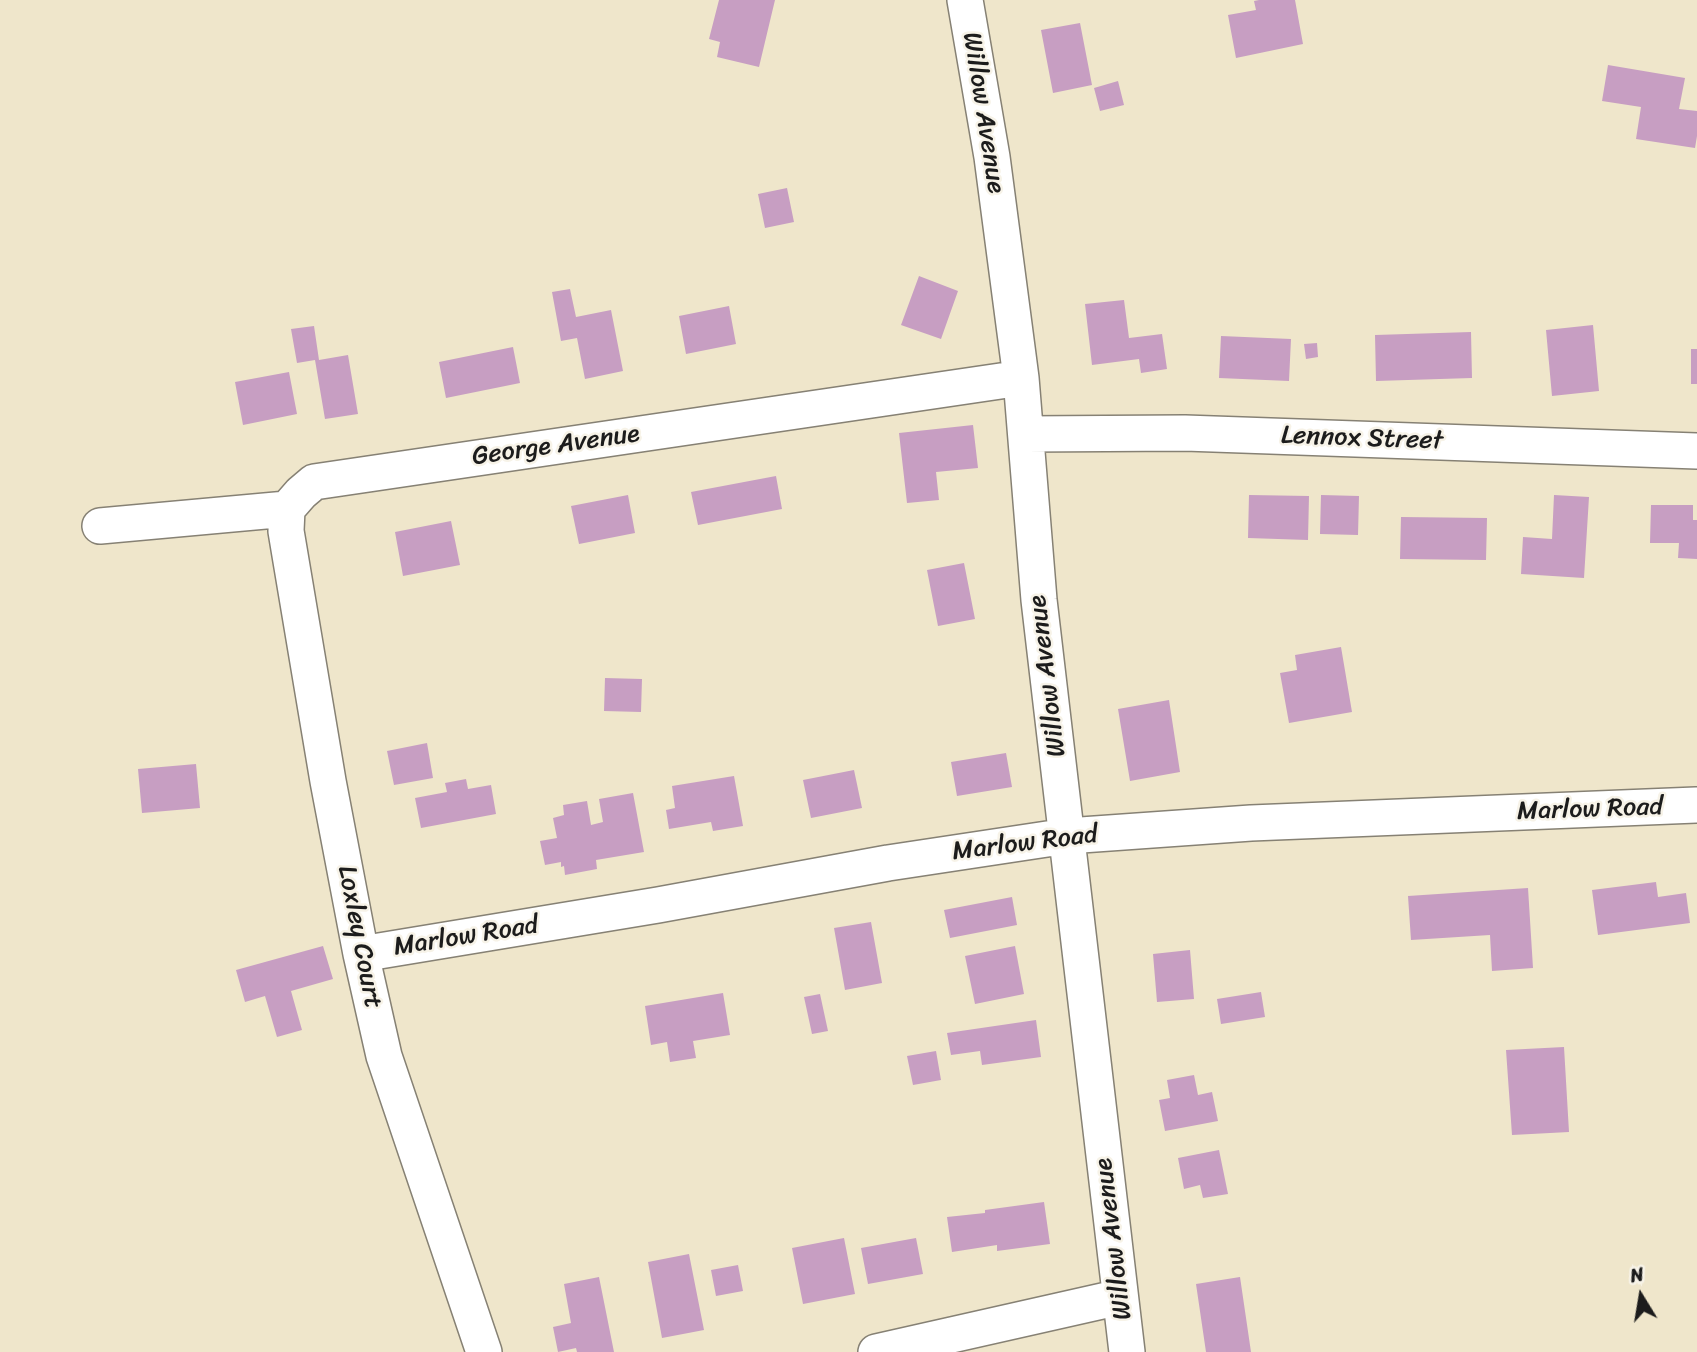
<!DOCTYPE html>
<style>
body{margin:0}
#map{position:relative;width:1697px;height:1352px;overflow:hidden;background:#efe6cb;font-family:Sriracha,sans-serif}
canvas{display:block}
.north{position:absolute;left:1606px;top:1261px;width:70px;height:70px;-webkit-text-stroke:5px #f7f3e8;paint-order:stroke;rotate:349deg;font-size:19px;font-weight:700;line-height:28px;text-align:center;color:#1c1c1c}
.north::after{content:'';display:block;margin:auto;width:24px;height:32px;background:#1c1c1c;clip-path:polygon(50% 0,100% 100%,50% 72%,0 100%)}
</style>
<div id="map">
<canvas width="1697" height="1352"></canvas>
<div class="north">N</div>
</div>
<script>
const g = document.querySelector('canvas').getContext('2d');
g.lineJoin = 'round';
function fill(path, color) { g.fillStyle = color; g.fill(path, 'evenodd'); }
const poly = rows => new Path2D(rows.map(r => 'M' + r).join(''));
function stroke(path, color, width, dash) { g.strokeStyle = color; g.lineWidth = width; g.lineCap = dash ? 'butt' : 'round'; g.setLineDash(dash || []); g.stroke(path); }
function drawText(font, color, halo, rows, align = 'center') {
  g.font = font + ' Sriracha,sans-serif'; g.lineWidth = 5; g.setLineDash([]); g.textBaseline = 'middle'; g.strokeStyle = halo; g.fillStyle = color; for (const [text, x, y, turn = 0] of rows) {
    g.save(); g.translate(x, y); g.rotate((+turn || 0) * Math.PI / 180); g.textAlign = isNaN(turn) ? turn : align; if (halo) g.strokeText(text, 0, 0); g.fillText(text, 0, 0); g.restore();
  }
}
fill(poly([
 [719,0,775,0,759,67,717,57,720,42,709,39],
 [1259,0,1295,0,1303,44,1236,58,1228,15,1256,10,1254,1],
 [1080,23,1092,85,1053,93,1041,30],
 [1608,65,1685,78,1679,109,1697,111,1697,136,1695,148,1636,139,1641,107,1602,101],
 [1118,81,1124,105,1100,111,1094,88],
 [787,188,794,222,765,228,758,194],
 [919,276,958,291,941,339,901,325],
 [570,289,576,317,611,310,623,371,585,379,577,338,561,341,552,292],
 [1124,300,1129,338,1162,334,1167,369,1141,373,1139,359,1092,365,1085,304],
 [729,306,736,344,686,354,679,316],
 [1593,325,1599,391,1552,396,1546,330],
 [314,326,319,360,348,355,358,414,325,419,315,360,297,363,291,329],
 [1471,332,1472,378,1376,381,1375,335],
 [1221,336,1291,339,1289,381,1219,378],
 [1317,343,1318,357,1306,359,1304,344],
 [513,347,520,383,446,398,439,362],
 [1691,349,1697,349,1697,384,1691,384],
 [289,372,297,414,243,425,235,382],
 [973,425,978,468,936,472,939,500,907,503,899,433],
 [776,476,782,509,698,525,691,492],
 [628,495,635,533,579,544,571,506],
 [1249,495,1309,496,1308,540,1248,538],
 [1321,495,1359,496,1358,535,1320,534],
 [1554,495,1589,497,1584,578,1521,574,1523,537,1552,539],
 [1651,505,1693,505,1693,520,1697,520,1697,559,1678,558,1679,543,1650,543],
 [1401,517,1487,518,1486,560,1400,559],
 [451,521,460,565,403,576,395,532],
 [964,563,975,619,938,626,927,570],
 [1341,647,1352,712,1289,723,1280,673,1297,670,1295,655],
 [605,678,642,679,641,712,604,711],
 [1169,700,1180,772,1130,781,1118,709],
 [427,743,433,778,394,785,387,751],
 [1006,753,1012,787,957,796,951,762],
 [196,764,200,808,142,813,138,769],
 [854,770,862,808,811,818,803,780],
 [734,776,743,826,713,831,711,822,669,829,666,810,675,808,672,786],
 [466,779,468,789,491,785,496,814,421,828,415,798,447,792,445,783],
 [633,793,644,852,596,860,597,869,565,875,564,866,561,867,561,862,545,865,540,841,557,838,553,818,564,815,563,805,587,801,591,825,603,822,599,799],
 [1656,882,1658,897,1686,893,1690,923,1598,935,1592,890],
 [1528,888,1533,968,1492,971,1490,935,1411,940,1408,896],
 [1012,897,1017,925,950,938,944,910],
 [871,922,882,983,845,990,834,928],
 [323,946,333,979,291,991,302,1030,277,1037,265,996,245,1002,236,970],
 [1015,946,1024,994,975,1004,965,956],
 [1190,950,1194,999,1157,1002,1153,954],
 [1261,992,1265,1017,1221,1024,1217,999],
 [723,993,730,1035,693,1041,696,1058,670,1062,667,1042,651,1045,645,1006],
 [820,994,828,1031,812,1034,804,997],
 [1036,1020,1041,1057,982,1065,980,1051,951,1055,947,1033],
 [1564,1047,1569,1132,1512,1135,1506,1050],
 [936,1051,941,1080,913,1085,907,1056],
 [1194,1075,1198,1095,1212,1092,1218,1121,1165,1131,1159,1100,1170,1098,1167,1080],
 [1219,1150,1228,1194,1203,1198,1200,1185,1184,1189,1178,1158],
 [1044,1202,1050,1244,997,1251,997,1245,952,1252,947,1217,985,1213,985,1210],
 [844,1238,855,1294,803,1304,792,1248],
 [916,1238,923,1274,868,1284,861,1248],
 [689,1254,704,1330,662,1338,648,1262],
 [738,1265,743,1291,716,1296,711,1270],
 [599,1277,614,1352,577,1352,576,1348,558,1352,553,1327,571,1323,564,1284],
 [1240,1277,1251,1352,1206,1352,1196,1284]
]), '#c79ec2');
const street = poly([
 [965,0,992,157,1021,378,1039,600,1127,1352],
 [1026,434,1185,433,1697,451],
 [287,509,286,531,328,781,361,954,384,1056,484,1352],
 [100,526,287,509,301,493,314,482,1021,378],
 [361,954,658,905,888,863,1067,836,1251,823,1696,805],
 [876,1352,1120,1297]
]);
stroke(street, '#868174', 38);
stroke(street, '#fff', 35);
drawText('26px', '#1c1c1c', '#f7f3e8', [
 ["Willow Avenue",983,113,81],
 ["Lennox Street",1362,439,2],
 ["George Avenue",556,446,-8],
 ["Willow Avenue",1048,676,-97],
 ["Marlow Road",1590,810,-2],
 ["Marlow Road",1025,844,-7],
 ["Loxley Court",359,937,79],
 ["Marlow Road",466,937,-9],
 ["Willow Avenue",1114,1239,-97]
]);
</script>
